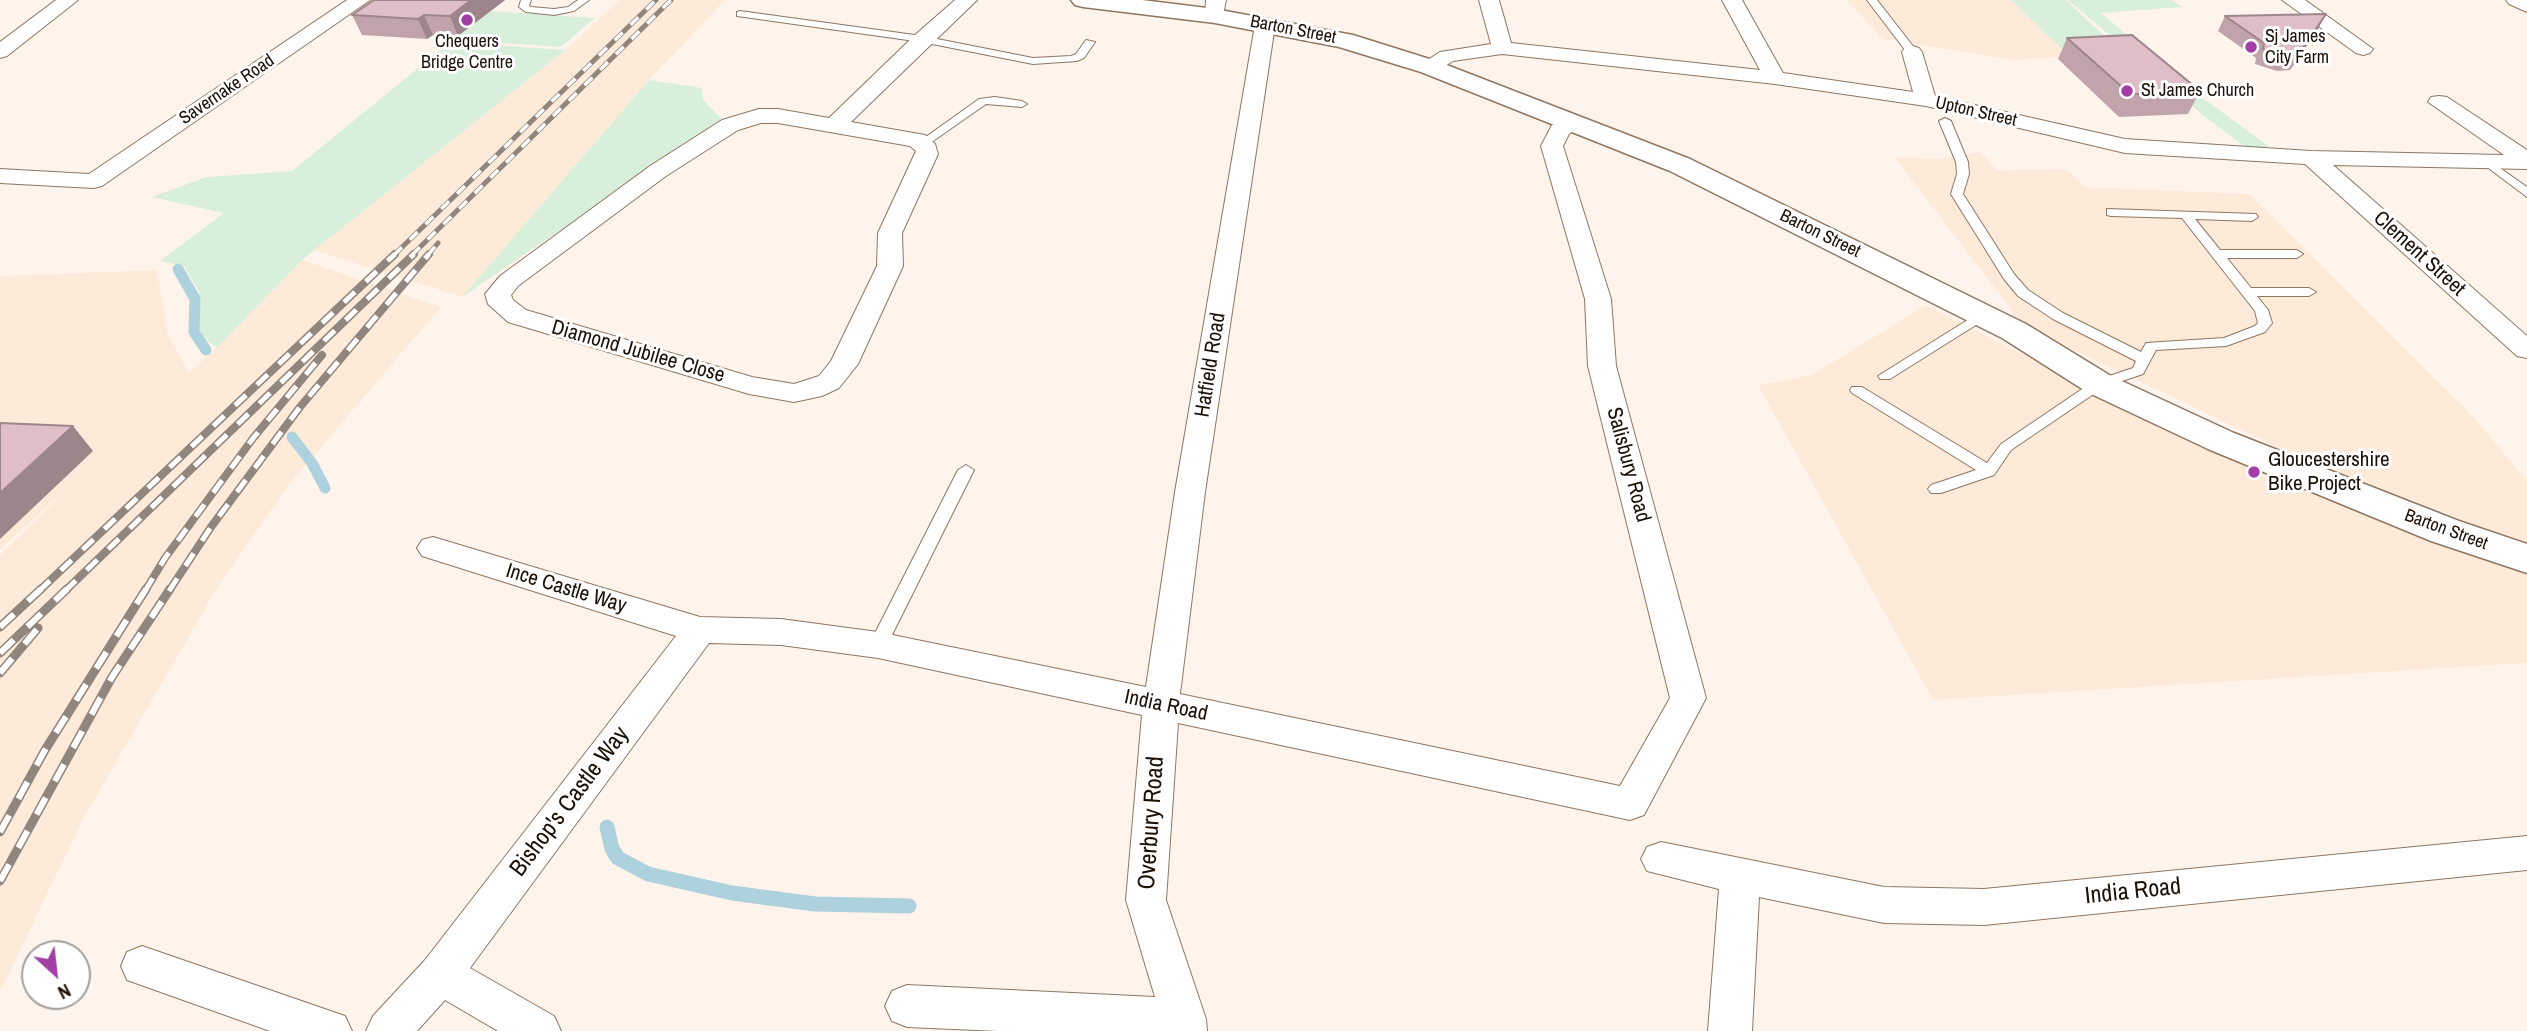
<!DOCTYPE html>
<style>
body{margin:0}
#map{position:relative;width:2527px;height:1031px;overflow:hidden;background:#fff4eb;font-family:"Archivo Narrow",sans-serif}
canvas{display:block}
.north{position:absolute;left:21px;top:940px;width:70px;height:70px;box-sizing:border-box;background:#fff;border:2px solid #a39f9c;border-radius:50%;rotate:153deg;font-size:19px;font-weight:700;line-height:28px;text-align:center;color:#191008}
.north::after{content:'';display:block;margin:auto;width:24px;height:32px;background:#a33fa4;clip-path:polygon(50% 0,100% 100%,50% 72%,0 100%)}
</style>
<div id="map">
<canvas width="2527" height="1031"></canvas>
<div class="north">N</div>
</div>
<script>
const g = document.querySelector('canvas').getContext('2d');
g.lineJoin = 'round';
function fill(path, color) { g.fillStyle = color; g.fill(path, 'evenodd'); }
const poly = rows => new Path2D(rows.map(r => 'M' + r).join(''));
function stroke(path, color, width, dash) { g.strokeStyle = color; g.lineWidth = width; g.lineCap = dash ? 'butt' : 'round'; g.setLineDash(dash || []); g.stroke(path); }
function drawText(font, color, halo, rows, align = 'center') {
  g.font = font + ' "Archivo Narrow",sans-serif'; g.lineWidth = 6; g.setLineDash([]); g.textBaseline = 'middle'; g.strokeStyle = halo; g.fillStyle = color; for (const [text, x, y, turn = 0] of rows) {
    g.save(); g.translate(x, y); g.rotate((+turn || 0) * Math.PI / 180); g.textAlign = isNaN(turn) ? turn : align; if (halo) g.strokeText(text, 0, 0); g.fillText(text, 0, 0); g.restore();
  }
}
fill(poly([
 [620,0,725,0,649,80,462,297,314,250,565,50],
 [1846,0,2011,0,2069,56,2015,60,1883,39],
 [1980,152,1997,170,2067,169,2084,187,2249,194,2470,413,2527,481,2527,545,2281,449,2017,323,2011,309,1894,157,1939,159],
 [302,260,441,307,287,487,217,588,83,819,0,992,0,555,79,477,0,550,0,276,157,270,168,335,189,373,234,331],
 [1926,305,2110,399,2252,466,2527,575,2527,663,1933,700,1758,385,1812,375]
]), '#feead9');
fill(poly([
 [2011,0,2066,0,2125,55,2069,56],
 [2068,0,2172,0,2182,7,2101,13,2204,99,2270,147,2247,148,2204,116],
 [491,11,595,18,561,47,454,40],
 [450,42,565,50,302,260,217,348,202,336,197,319,199,292,184,266,160,261,224,213,152,197,206,177,292,171],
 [649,80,702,88,703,100,721,118,723,125,653,167,462,297]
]), '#d8f0db');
stroke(poly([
 [178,269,195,299,194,332,206,350],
 [292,437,312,463,325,488]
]), '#aed1de', 11);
stroke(poly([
 [607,827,612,849,618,858,648,874,732,893,815,904,909,906]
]), '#aed1de', 15);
const lane = poly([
 [521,0,531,0,529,6,531,7,554,9,568,7,578,0,589,0,574,11,554,15,526,12,519,7,521,0],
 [1867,0,1877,0,1916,50,1916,54,1908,54,1867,0],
 [740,11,922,36,1033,58,1071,56,1076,54,1086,40,1095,42,1084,58,1077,61,1033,64,922,42,737,16,737,12,740,11],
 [995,97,1022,101,1027,104,1022,107,986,104,926,146,916,144,979,99,995,97],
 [1945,118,1951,121,1968,162,1969,174,1963,194,2014,274,2028,290,2063,313,2141,352,2146,343,2224,338,2255,326,2258,323,2255,311,2182,218,2111,216,2107,215,2107,209,2256,214,2258,217,2252,221,2195,219,2220,250,2297,250,2303,254,2297,258,2227,258,2251,288,2309,288,2316,292,2309,296,2257,296,2268,310,2272,323,2265,332,2226,346,2156,350,2143,374,2104,387,2011,450,1994,475,1941,493,1931,493,1928,489,1931,485,1976,470,1852,393,1850,390,1852,387,1862,387,1987,463,2001,444,2094,381,2133,368,2136,361,2053,319,2018,296,2004,279,1951,194,1957,174,1956,162,1939,121,1945,118],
 [2487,159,2527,187,2527,197,2483,164,2483,160,2487,159],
 [1982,311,1987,312,1987,318,1890,379,1880,379,1878,376,1982,311],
 [966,465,974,470,887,645,884,650,878,652,872,650,869,645,958,470,966,465]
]);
const street = poly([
 [56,0,78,0,7,56,0,58,0,42,56,0],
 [347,0,370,0,102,186,94,188,0,183,0,169,89,174,347,0],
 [955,0,977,0,851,122,925,135,935,144,938,154,902,233,903,266,858,364,839,388,822,396,794,402,749,394,508,322,488,304,485,294,500,276,650,166,722,120,759,109,778,109,829,118,915,35,955,0],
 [761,123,778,123,910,146,916,151,878,233,877,266,831,361,819,376,794,384,752,377,526,310,513,300,511,295,518,286,666,176,738,130,761,123],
 [1206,0,1226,0,1222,20,1208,20,1205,16,1206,0],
 [1479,0,1499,0,1511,43,1760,70,1722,0,1742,0,1783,73,1913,92,1902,52,1905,48,1912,46,1919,48,1922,52,1935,96,2125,139,2311,151,2504,155,2428,102,2431,97,2439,96,2447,97,2527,150,2527,169,2333,165,2527,336,2527,358,2517,356,2305,164,2125,153,1926,106,1775,84,1502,54,1453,61,1437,71,1423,71,1420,67,1423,63,1440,52,1491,44,1479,0],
 [2282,0,2305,0,2373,49,2370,53,2363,55,2356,53,2282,0],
 [2506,0,2527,0,2527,12,2509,4,2506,0],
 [1265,19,1272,21,1275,25,1205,492,1180,694,1620,786,1670,698,1588,366,1585,299,1541,146,1552,125,1573,116,1581,118,1584,123,1569,134,1563,146,1611,299,1616,366,1706,698,1644,815,1630,820,1178,723,1166,900,1206,1019,1207,1031,999,1031,907,1027,892,1021,885,1006,892,991,907,985,1155,997,1126,900,1142,715,878,658,781,645,709,643,470,968,554,1016,561,1031,498,1031,445,1000,417,1031,366,1031,373,1016,425,960,676,636,422,556,417,548,422,540,433,537,700,617,781,619,878,632,1146,687,1175,492,1255,25,1258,21,1265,19],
 [2527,836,2527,870,1984,925,1884,923,1759,897,1752,1031,1708,1031,1719,889,1647,871,1641,859,1647,847,1661,842,1884,887,1984,889,2527,836],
 [142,946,345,1016,352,1031,270,1031,127,980,121,966,127,952,142,946]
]);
const secondary = poly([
 [1071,0,1142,0,1215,9,1353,35,1439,62,1690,159,2026,324,2111,376,2234,433,2459,521,2527,544,2527,573,2431,541,2208,449,2087,392,2002,338,1670,171,1421,72,1339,47,1215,23,1083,7,1075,5,1071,0]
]);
stroke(lane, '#8e7662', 2);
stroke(street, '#8e7662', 2);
stroke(secondary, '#8e7662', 3);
fill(lane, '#fff');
fill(street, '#fff');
fill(secondary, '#fff');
const railFar2 = poly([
 [394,255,656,0],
 [412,255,671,0],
 [428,255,438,243]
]);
const railFar1 = poly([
 [39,591,395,254],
 [65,591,414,254],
 [145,591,165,558,254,437,322,355],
 [169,591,211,527,300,407,429,254]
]);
const rail = poly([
 [0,627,41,589],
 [0,653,67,589],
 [0,673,38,628],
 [0,832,45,750,146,589],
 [0,881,112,677,170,589]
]);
stroke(railFar2, '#90867e', 5);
stroke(railFar1, '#90867e', 8);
stroke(rail, '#90867e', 9);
stroke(railFar2, '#fff', 3.5, [11]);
stroke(railFar1, '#fff', 5, [15]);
stroke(rail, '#fff', 6, [19]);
fill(poly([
 [505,0,458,36,433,35,427,39,362,35,352,15],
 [2225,16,2318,29,2290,70,2277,71,2255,64,2256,58,2218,31],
 [2067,38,2200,91,2188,114,2119,117,2058,59]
]), '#c1a3ac');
fill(poly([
 [471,0,505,0,458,36,450,16],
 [2326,14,2318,29,2290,70,2298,55],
 [424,15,433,35,427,39,418,19],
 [73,426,93,451,0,539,0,493]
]), '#9d858c');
const building = poly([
 [374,0,471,0,450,16,424,15,418,19,352,15,374,0],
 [2326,14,2298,55,2285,56,2263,49,2264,43,2225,16,2326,14],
 [2132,35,2200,91,2130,94,2067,38,2132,35],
 [0,423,73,426,0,493,0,423]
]);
fill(building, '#e0bec8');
stroke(building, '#9d858c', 2);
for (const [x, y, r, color] of [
 [467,20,7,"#a33fa4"],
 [2251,47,7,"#a33fa4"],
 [2127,91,7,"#a33fa4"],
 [2254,472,7,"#a33fa4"]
]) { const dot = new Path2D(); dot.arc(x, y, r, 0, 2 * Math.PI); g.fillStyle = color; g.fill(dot); stroke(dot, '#fff', 2.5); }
drawText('18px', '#191008', '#fff', [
 ["Barton Street",1293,30,11],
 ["Savernake Road",227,90,-34],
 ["Upton Street",1976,112,13],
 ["Barton Street",1820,234,26],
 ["Barton Street",2446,530,20]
]);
drawText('18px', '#191008', '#fff', [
 ["Sj James",2265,37],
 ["City Farm",2265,58],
 ["Chequers",467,42,"center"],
 ["Bridge Centre",467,63,"center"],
 ["St James Church",2141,91]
], 'left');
drawText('21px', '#191008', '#fff', [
 ["Clement Street",2419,254,42],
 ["Diamond Jubilee Close",638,352,16],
 ["Hatfield Road",1211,365,-81],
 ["Salisbury Road",1628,465,75],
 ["Ince Castle Way",566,589,17],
 ["India Road",1166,706,12]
]);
drawText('21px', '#191008', '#fff', [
 ["Gloucestershire",2268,460],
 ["Bike Project",2268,484]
], 'left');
drawText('24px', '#191008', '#fff', [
 ["Bishop's Castle Way",570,802,-53],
 ["Overbury Road",1152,823,-86],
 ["India Road",2133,892,-6]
]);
</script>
